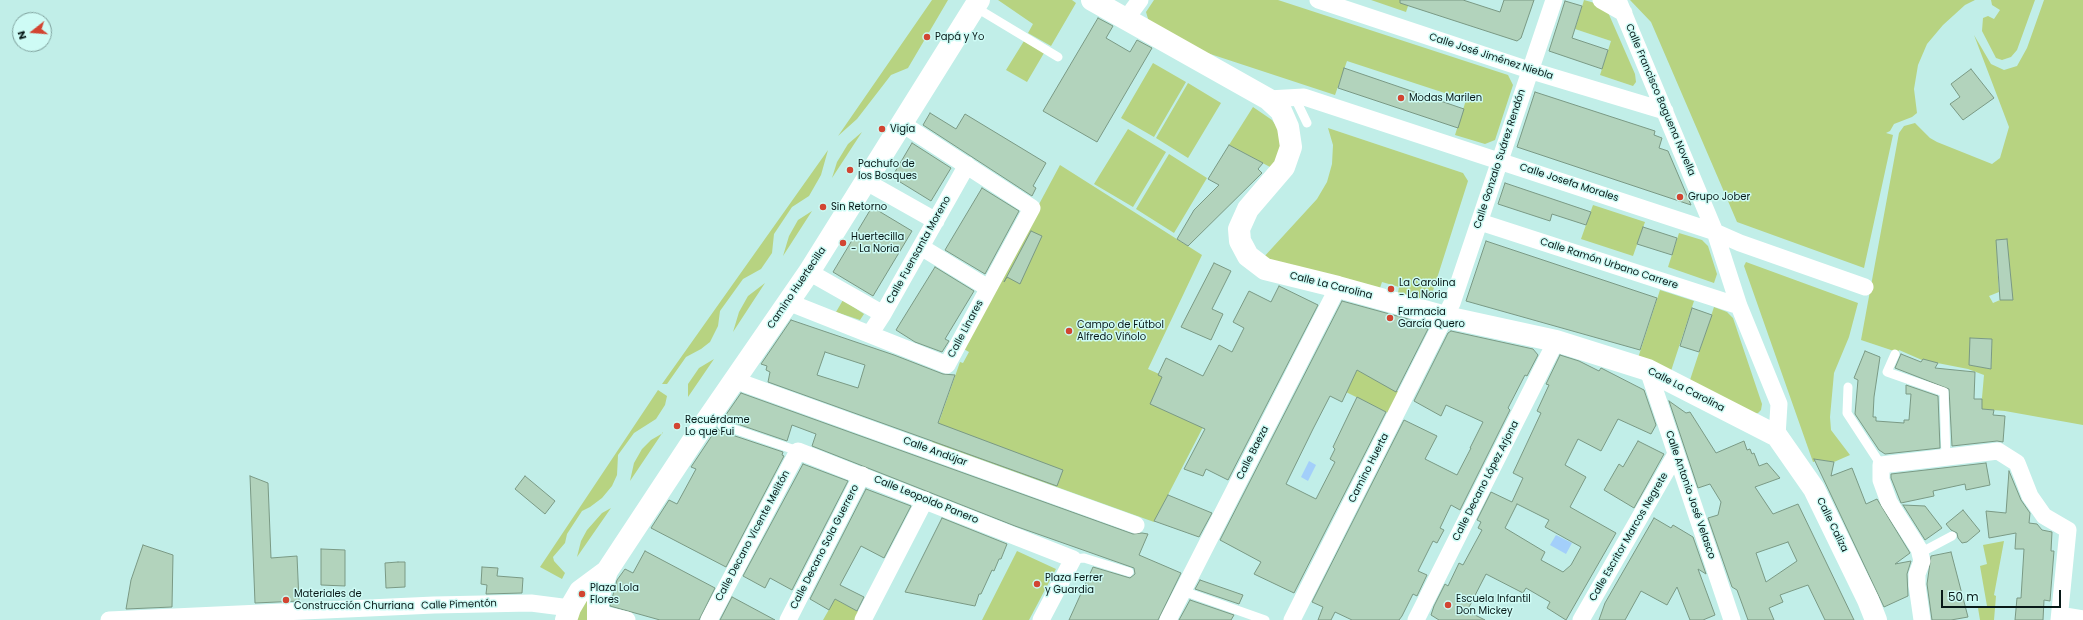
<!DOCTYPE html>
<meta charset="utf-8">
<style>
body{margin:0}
#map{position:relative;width:2083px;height:620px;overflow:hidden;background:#c1eee8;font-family:Poppins,sans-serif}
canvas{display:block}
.north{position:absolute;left:12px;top:12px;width:40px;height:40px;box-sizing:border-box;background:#cefbf5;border:1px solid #7fa19d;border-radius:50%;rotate:253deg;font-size:11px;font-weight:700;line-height:16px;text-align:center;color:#081918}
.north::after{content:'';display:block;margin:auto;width:14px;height:18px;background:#d24532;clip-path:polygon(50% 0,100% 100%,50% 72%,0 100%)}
.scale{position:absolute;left:1941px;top:590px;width:120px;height:18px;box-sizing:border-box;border:2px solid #081918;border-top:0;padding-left:5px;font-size:12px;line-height:14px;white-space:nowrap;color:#081918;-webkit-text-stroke:3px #cefbf5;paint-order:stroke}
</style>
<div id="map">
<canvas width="2083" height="620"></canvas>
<div class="north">N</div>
<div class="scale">50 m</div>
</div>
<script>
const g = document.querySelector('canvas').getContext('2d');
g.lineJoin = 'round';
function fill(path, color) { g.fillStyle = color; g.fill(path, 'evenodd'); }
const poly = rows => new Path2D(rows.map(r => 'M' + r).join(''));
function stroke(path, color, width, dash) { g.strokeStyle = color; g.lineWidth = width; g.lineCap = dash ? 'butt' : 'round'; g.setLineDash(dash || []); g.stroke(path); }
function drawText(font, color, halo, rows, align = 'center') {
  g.font = font + ' Poppins,sans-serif'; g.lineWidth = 3; g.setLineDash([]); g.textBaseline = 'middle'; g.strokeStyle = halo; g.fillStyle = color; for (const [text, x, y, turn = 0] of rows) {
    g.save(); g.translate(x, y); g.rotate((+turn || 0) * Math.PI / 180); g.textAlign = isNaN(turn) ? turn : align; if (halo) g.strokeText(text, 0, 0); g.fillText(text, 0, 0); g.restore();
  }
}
fill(poly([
 [932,0,948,0,908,68,891,75,857,119,838,136],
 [998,0,1072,0,1076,3,1051,46,1028,33,1033,24],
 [1154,0,1278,0,1508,75,1513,85,1495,140,1485,144,1455,135,1466,100,1347,61,1335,95,1192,48,1149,22,1146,12],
 [1371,0,1410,0,1406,12],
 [1584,0,1602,5,1607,10,1635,74,1636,82,1633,86,1600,75,1611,41,1575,29],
 [1630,0,1975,0,1965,5,1943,25,1927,44,1918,65,1914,89,1917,113,1912,117,1894,124,1890,131,1886,133,1893,135,1864,268,1737,222,1651,22],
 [1991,0,2035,0,2017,50,2011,57,2002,60,1996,58,1982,31,1983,18,1988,16,1994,19,2000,10,1992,5],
 [2044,0,2083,0,2083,425,2005,411,1981,409,1984,375,1968,369,1922,360,1899,350,1898,352,1894,351,1861,340,1899,133,1904,126,1915,123,1930,138,1937,142,1992,164,2000,158,2009,127,1974,35,1991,64,2004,70,2017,66,2027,48],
 [1997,262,2009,262,2011,300,2000,300,1993,303,1989,296,1999,292],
 [1970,338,1992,339,1991,369,1970,365],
 [1024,41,1044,53,1027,82,1006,70],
 [1153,63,1186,82,1154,137,1121,118],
 [1188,83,1221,103,1188,158,1156,138],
 [1253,107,1272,120,1277,127,1281,145,1275,162,1270,167,1229,145],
 [1328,128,1463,173,1468,181,1432,294,1423,299,1398,293,1399,287,1382,282,1380,288,1262,259,1317,199,1327,182,1332,164,1333,145],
 [1128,129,1166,152,1133,207,1094,184],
 [862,132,832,178,837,162,848,144],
 [828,150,821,175,809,196,792,207,774,234,772,253,761,269,743,279,720,311,718,326,710,342,701,349,686,357,667,384,662,384],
 [1169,154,1207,178,1174,233,1136,209],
 [1060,165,1202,255,1148,369,1217,400,1154,522,932,442,960,362,963,363,969,352,962,348],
 [1593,205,1645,222,1633,256,1581,239],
 [812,211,783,256,789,236,798,220],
 [1679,233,1702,240,1708,246,1717,274,1714,283,1668,267],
 [1746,262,1858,303,1849,337,1834,373,1830,417,1831,430,1850,455,1834,462,1820,460,1813,462,1744,266],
 [765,283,733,332,739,312,748,296],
 [1660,290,1694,301,1671,371,1638,358],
 [843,300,864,314,860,320,836,312],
 [1714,307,1727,312,1733,318,1762,404,1761,410,1758,413,1755,414,1690,380],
 [714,359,688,397,688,384,699,368],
 [1357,370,1399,392,1390,414,1346,392],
 [658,390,667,396,665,405,656,419,634,433,618,455,617,475,612,486,602,498,590,507,582,511,567,534,565,543,553,557,554,561,565,573,562,579,540,567],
 [663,433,663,432,630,481,634,463,642,449,651,440],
 [611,508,577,557,581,541,587,530,602,513],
 [2004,541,1994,595,1996,596,1994,620,1980,620,1978,608,1987,606,1980,566,1987,564,1983,545],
 [1017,551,1056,569,1029,620,982,620],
 [589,593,590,620,575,620],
 [835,599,859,612,855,620,823,620]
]), '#b7d381');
fill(poly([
 [1309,461,1316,465,1308,481,1301,477],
 [1556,535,1572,543,1566,554,1550,545]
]), '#a3cffa');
const building = poly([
 [1400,0,1463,0,1500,12,1504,0,1534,0,1521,38,1517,41,1400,3,1400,0],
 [1565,1,1582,6,1572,38,1608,50,1602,69,1549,51,1565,1],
 [1098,18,1113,26,1106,38,1130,52,1137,40,1152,48,1097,142,1043,111,1098,18],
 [1344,68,1464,109,1458,128,1338,88,1344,68],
 [1971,69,1994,98,1963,120,1950,104,1960,97,1951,84,1971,69],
 [1535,92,1655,131,1654,135,1662,138,1659,148,1668,151,1691,205,1517,147,1535,92],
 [930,113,956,129,965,114,1046,163,1033,186,1036,188,1032,196,923,125,930,113],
 [912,143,951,168,931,201,892,177,912,143],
 [1229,145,1263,163,1258,169,1262,173,1188,246,1177,239,1194,210,1219,185,1208,179,1229,145],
 [1505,183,1591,212,1586,225,1552,214,1550,221,1498,204,1505,183],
 [982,188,1019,211,985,274,945,250,982,188],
 [872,207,912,231,873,296,833,272,872,207],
 [1643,227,1677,238,1672,255,1637,244,1643,227],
 [1031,231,1042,236,1020,284,1007,277,1004,282,1031,231],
 [2007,239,2013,300,2000,300,1996,240,2007,239],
 [1486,241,1657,298,1640,350,1466,301,1486,241],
 [1214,263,1231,271,1212,309,1223,314,1211,340,1181,327,1214,263],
 [935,267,974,291,945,339,949,341,942,352,915,342,896,330,935,267],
 [1279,286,1318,305,1228,480,1206,469,1203,476,1184,469,1205,429,1150,404,1162,377,1158,375,1166,358,1203,376,1219,345,1232,352,1244,328,1233,322,1249,291,1271,302,1279,286],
 [1342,301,1408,319,1428,329,1396,392,1357,370,1342,402,1330,396,1313,429,1286,484,1316,499,1335,462,1330,459,1335,449,1333,447,1357,397,1386,412,1294,593,1254,574,1261,562,1220,540,1342,301],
 [1692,308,1712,315,1699,352,1680,346,1692,308],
 [791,320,894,355,943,374,955,375,938,423,1063,470,1057,486,768,382,770,372,766,370,767,366,761,364,791,320],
 [825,352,865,365,858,388,817,375,825,352],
 [1451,331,1533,349,1538,355,1527,376,1525,375,1508,408,1510,410,1460,510,1451,505,1440,528,1444,530,1437,543,1433,541,1418,571,1427,575,1417,596,1413,594,1402,616,1399,620,1352,620,1335,612,1331,620,1318,620,1323,607,1312,602,1404,420,1437,436,1425,459,1457,475,1471,448,1470,448,1483,422,1446,405,1441,416,1414,401,1448,333,1451,331],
 [1970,338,1992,339,1991,369,1969,365,1970,338],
 [1865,351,1880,357,1874,397,1873,417,1876,417,1876,421,1904,423,1904,420,1909,420,1911,394,1906,394,1906,385,1938,396,1940,448,1885,454,1879,450,1855,414,1858,380,1854,378,1865,351],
 [1901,354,1921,362,1923,359,1938,363,1935,368,1975,372,1974,399,1982,399,1982,409,1994,410,1993,415,2005,416,2003,442,1997,441,1952,446,1949,389,1895,368,1901,354],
 [1560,355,1579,361,1599,371,1601,368,1603,369,1644,390,1656,425,1651,434,1618,419,1601,451,1578,439,1565,465,1586,477,1570,507,1616,533,1566,620,1547,608,1550,602,1526,588,1523,593,1486,574,1467,611,1485,620,1439,620,1431,615,1434,606,1445,584,1448,586,1459,563,1463,565,1482,530,1478,528,1481,522,1477,520,1491,492,1512,502,1523,478,1513,473,1541,413,1537,411,1549,385,1546,384,1560,355],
 [1517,504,1549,520,1545,527,1581,547,1571,565,1563,572,1541,560,1545,552,1505,528,1517,504],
 [741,393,1133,534,1142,533,1148,534,1139,555,1181,573,1158,620,1069,620,1093,567,1130,578,1135,574,1134,568,1015,526,812,446,816,434,792,425,787,441,723,419,741,393],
 [1669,401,1686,413,1690,412,1716,453,1744,441,1747,450,1750,449,1752,454,1754,453,1759,466,1767,463,1780,478,1755,487,1773,514,1798,504,1854,620,1825,620,1808,585,1780,595,1783,602,1769,608,1774,620,1748,620,1737,590,1732,587,1708,518,1718,515,1721,502,1710,484,1698,488,1669,401],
 [1788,542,1797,561,1766,582,1756,553,1788,542],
 [717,428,720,431,783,452,782,455,784,456,726,567,651,528,669,500,677,504,696,469,691,467,717,428],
 [1638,441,1664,454,1634,508,1604,490,1619,464,1623,467,1638,441],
 [1814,459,1834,462,1831,476,1852,468,1866,504,1877,499,1910,553,1895,564,1911,561,1907,574,1908,596,1884,607,1814,459],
 [1986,463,1990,485,1966,490,1965,484,1933,491,1934,496,1901,503,1891,478,1891,474,1986,463],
 [803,464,848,481,792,590,770,578,765,588,743,576,803,464],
 [2009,471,2021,500,2030,513,2029,523,2037,524,2042,530,2052,532,2051,551,2054,551,2050,601,2044,600,2043,620,2015,620,2017,598,2021,598,2024,549,2015,549,2016,533,1989,538,1986,511,2006,513,2009,471],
 [250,476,268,483,271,558,297,556,299,601,255,603,250,476],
 [525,476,555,501,545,514,515,489,525,476],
 [866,489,911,506,884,558,861,546,840,585,864,597,857,611,835,599,829,610,810,599,866,489],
 [1168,495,1212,513,1199,537,1154,521,1168,495],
 [1903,505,1925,506,1942,528,1925,540,1903,505],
 [1963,510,1980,531,1967,542,1962,543,1958,538,1957,533,1951,530,1946,524,1963,510],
 [942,518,1007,544,1001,559,999,559,994,571,992,570,981,594,979,594,975,606,905,592,942,518],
 [1654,518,1671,528,1673,525,1693,537,1706,574,1698,569,1715,615,1703,620,1690,620,1677,587,1667,605,1641,591,1625,620,1599,620,1605,603,1654,518],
 [143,545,173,555,172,607,126,609,131,580,143,545],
 [321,549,345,550,345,586,321,585,321,549],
 [645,551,715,588,699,620,660,620,610,606,617,580,625,569,633,573,645,551],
 [1951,552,1968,617,1951,620,1932,620,1927,584,1931,556,1951,552],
 [398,562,405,562,405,587,386,588,385,563,398,562],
 [482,567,498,568,497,576,523,578,522,593,486,594,487,585,481,584,482,567],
 [1200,580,1243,595,1239,604,1195,589,1200,580],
 [732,597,734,598,775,620,720,620,732,597],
 [1190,600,1234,615,1231,620,1179,620,1190,600]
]);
fill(building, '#b2d3bc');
stroke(building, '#7a9984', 1);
stroke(poly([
 [975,7,1058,57],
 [1295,98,1307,123],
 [1895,354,1887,372,1944,392,1946,459],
 [1848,387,1847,413,1881,465],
 [722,425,798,451],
 [1920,553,1952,536],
 [1073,559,1084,558,1129,572],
 [1183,591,1265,620]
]), '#fff', 9);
stroke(poly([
 [1318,0,1529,70,1665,111],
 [1601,0,1624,13],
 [1618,0,1715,232,1739,306,1779,404,1777,436],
 [1126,19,1140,0],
 [1268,99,1304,97,1715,232,1740,243,1865,287],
 [865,181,936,221],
 [1480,222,1739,306],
 [921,247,988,288],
 [809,272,883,314],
 [788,302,947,365,1032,208,901,123],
 [870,334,883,314,967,165],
 [1648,370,1732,620],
 [734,380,1136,525],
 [598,613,627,620],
 [2060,615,2083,619],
 [109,620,434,605,531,603,570,608],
 [709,620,798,451,1073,559,1041,620],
 [788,620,862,475],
 [863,620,925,500],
 [1168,620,1338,287],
 [1292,620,1452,303,1554,0],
 [1416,620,1556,341],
 [1581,620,1676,454],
 [1922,620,1917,585,1917,574,1922,561,1919,549,1889,502,1881,480,1881,465,1998,451,2017,463,2030,496,2044,516,2068,530,2059,620]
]), '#fff', 17);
stroke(poly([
 [1092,0,1268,99,1281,111,1288,127,1291,147,1284,167,1248,209,1239,229,1240,241,1248,256,1265,269,1338,287,1446,317,1556,341,1648,370,1777,436,1814,489,1868,600,1876,620],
 [566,620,570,608,580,591,607,571],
 [598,620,598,598,607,571,698,433,809,272,979,0]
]), '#fff', 22);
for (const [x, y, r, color] of [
 [927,37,4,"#d24532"],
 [1401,98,4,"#d24532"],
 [882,129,4,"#d24532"],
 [850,170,4,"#d24532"],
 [1680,197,4,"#d24532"],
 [823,207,4,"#d24532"],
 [843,243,4,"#d24532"],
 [1391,289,4,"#d24532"],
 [1390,318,4,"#d24532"],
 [1069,331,4,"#d24532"],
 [677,426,4,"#d24532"],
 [1037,584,4,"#d24532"],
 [582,594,4,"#d24532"],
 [286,600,4,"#d24532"],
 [1448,605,4,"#d24532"]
]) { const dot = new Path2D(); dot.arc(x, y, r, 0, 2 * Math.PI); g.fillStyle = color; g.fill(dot); stroke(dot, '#cefbf5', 1.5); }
drawText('10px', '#081918', '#cefbf5', [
 ["Papá y Yo",935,37],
 ["Modas Marilen",1409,98],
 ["Vigía",890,129],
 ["Pachufo de",858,164],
 ["los Bosques",858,176],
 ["Grupo Jober",1688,197],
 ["Sin Retorno",831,207],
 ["Huertecilla",851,237],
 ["- La Noria",851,249],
 ["La Carolina",1399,283],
 ["- La Noria",1399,295],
 ["Farmacia",1398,312],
 ["García Quero",1398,324],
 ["Campo de Fútbol",1077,325],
 ["Alfredo Viñolo",1077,337],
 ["Recuérdame",685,420],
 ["Lo que Fui",685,432],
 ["Plaza Ferrer",1045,578],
 ["y Guardia",1045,590],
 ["Plaza Lola",590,588],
 ["Flores",590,600],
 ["Materiales de",294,594],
 ["Construcción Churriana",294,606],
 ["Escuela Infantil",1456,599],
 ["Don Mickey",1456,611]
], 'left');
drawText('10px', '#081918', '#cefbf5', [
 ["Calle José Jiménez Niebla",1491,57,18],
 ["Calle Francisco Baguena Novella",1660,100,67],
 ["Calle Gonzalo Suárez Rendón",1500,159,-72],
 ["Calle Josefa Morales",1569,183,18],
 ["Calle Fuensanta Moreno",919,250,-61],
 ["Calle Ramón Urbano Carrere",1609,264,18],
 ["Calle La Carolina",1331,286,14],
 ["Camino Huertecilla",797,288,-56],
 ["Calle Linares",966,329,-62],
 ["Calle La Carolina",1686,390,27],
 ["Calle Andújar",935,452,20],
 ["Calle Baeza",1253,453,-63],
 ["Camino Huerta",1369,468,-63],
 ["Calle Decano López Arjona",1486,481,-63],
 ["Calle Antonio José Velasco",1690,495,71],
 ["Calle Leopoldo Panero",926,500,22],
 ["Calle Caliza",1832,525,64],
 ["Calle Decano Vicente Melitón",753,536,-62],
 ["Calle Escritor Marcos Negrete",1629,537,-60],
 ["Calle Decano Sola Guerrero",825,547,-63],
 ["Calle Pimentón",459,605,-2]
]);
</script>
